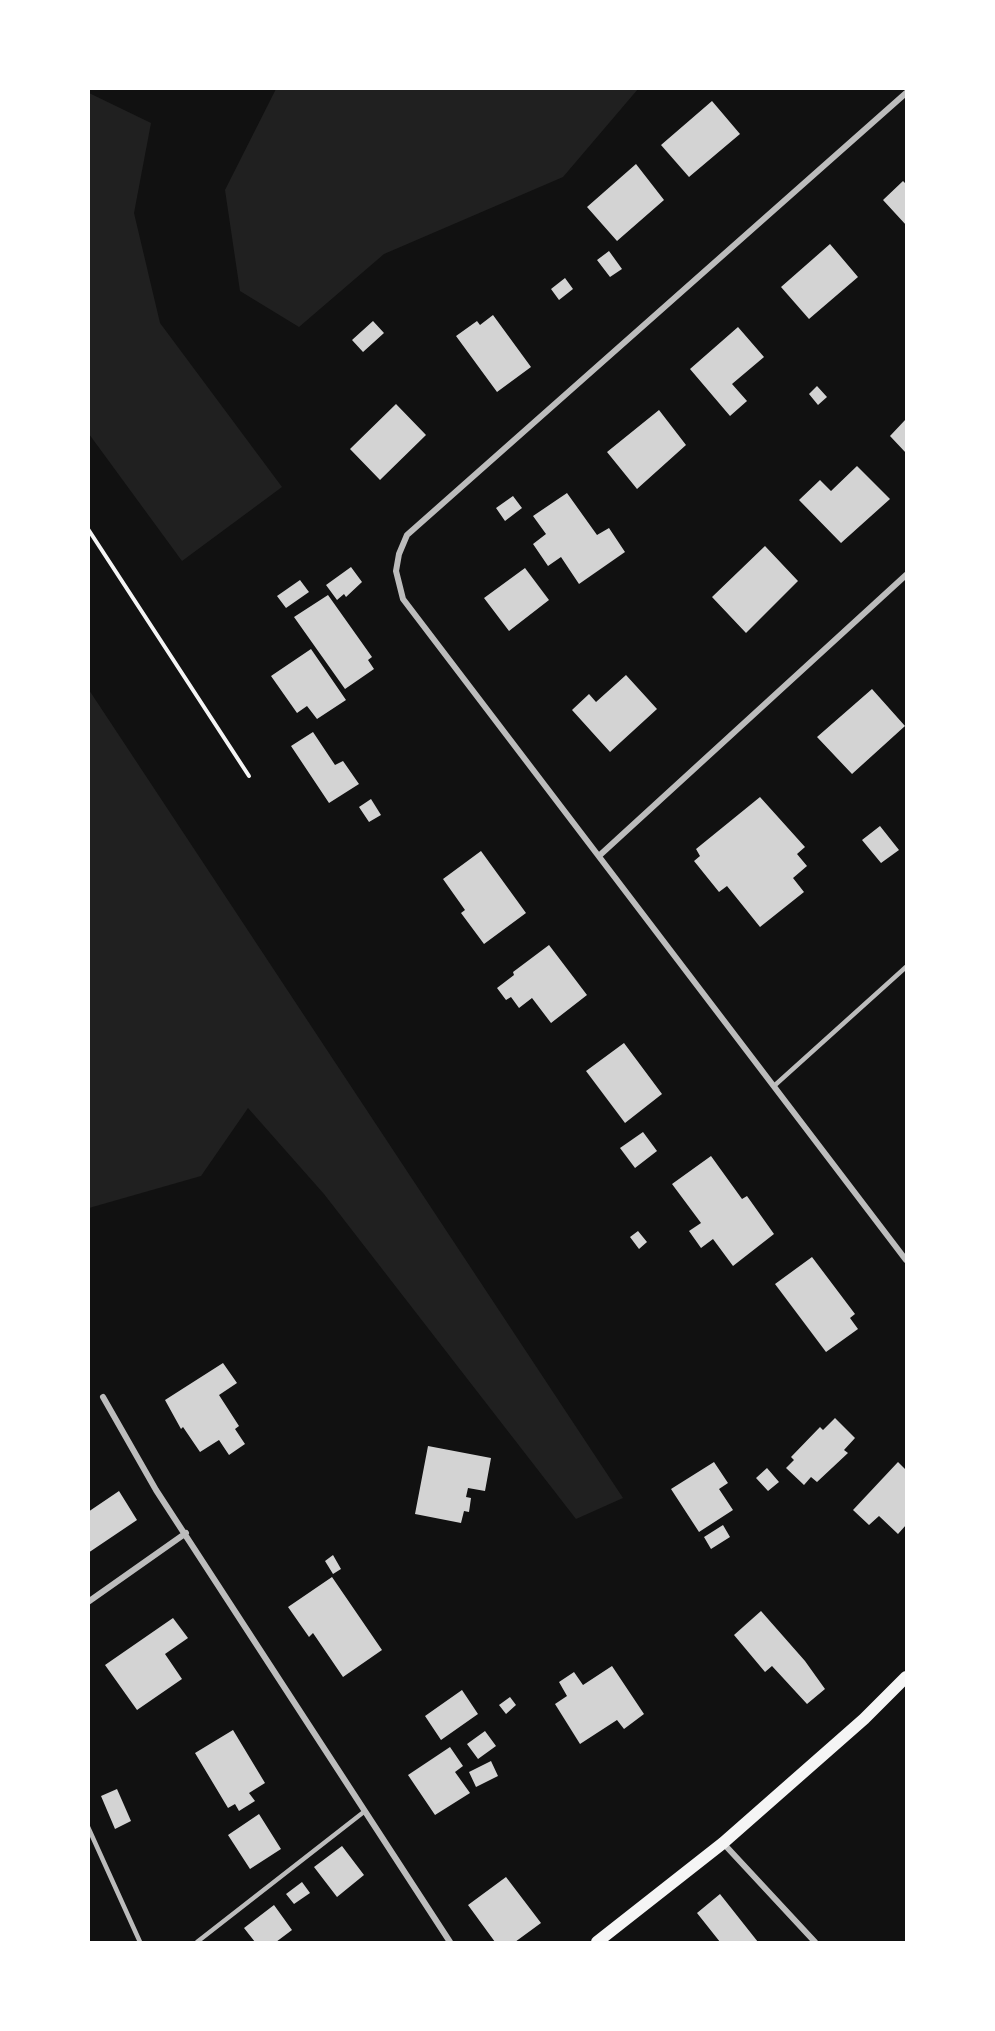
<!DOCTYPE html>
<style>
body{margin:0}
#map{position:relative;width:995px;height:2031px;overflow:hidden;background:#111;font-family:"PT Sans Narrow",sans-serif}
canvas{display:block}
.frame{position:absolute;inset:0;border:90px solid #fff;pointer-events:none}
</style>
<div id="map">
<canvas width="995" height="2031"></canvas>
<div class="frame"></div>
</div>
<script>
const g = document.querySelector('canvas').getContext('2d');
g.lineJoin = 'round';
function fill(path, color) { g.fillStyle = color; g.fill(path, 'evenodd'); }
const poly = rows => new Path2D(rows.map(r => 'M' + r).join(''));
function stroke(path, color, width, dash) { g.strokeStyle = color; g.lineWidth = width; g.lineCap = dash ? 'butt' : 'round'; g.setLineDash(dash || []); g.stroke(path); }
fill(poly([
 [276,89,276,88,638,89,563,177,384,254,299,327,240,291,225,190],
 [89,93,151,123,134,213,160,323,282,487,182,561,89,434],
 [89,690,623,1498,576,1519,324,1194,248,1108,201,1176,89,1208]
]), '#202020');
fill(poly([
 [712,101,740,134,689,177,661,145],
 [636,164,664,200,617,241,587,207],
 [903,181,906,184,906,225,883,200],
 [830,244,858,277,809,319,781,287],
 [609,251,622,269,610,277,597,260],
 [565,278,573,289,559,300,551,289],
 [493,315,531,367,497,392,456,336,477,321,480,325],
 [373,321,384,333,363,352,352,340],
 [738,327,764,357,732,384,747,401,730,416,690,369],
 [817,386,827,397,818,405,809,394],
 [396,404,426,435,380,480,350,449],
 [659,410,686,445,637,489,607,452],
 [906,419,906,453,890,436],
 [857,466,890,499,841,543,799,500,820,480,831,491],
 [567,493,597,535,609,528,625,552,579,584,561,557,548,566,533,544,546,534,533,516],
 [513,496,522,508,505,521,496,508],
 [765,546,798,581,746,633,712,597],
 [351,567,362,582,346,597,344,594,337,600,326,585],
 [525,568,549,600,509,631,484,598],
 [300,580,309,592,286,608,277,596],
 [328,595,372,657,368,660,374,669,345,689,294,617],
 [311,649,346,700,317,719,307,706,297,713,271,676],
 [626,675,657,709,610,752,572,710,589,694,596,702],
 [872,689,905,726,852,774,817,737],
 [313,732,335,765,343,761,359,784,329,803,291,746],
 [760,797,805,847,797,854,807,866,793,878,804,892,760,927,727,886,719,892,694,861,700,856,696,849],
 [371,799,381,815,369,822,359,807],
 [880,826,899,850,881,863,862,840],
 [481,851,526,913,484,944,461,913,465,910,443,879],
 [549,945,587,995,551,1023,532,998,519,1008,511,997,506,1000,497,988,514,975,513,972],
 [624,1043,662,1094,625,1123,586,1071],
 [643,1132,657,1151,635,1168,620,1148],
 [711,1156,742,1199,747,1196,774,1234,733,1266,713,1239,701,1248,689,1231,701,1223,672,1184],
 [638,1231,647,1242,639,1249,630,1237],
 [812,1257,855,1314,850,1318,858,1329,826,1352,775,1284],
 [223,1363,237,1383,219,1395,239,1426,235,1429,245,1444,229,1455,219,1440,200,1452,183,1427,181,1429,165,1400],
 [835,1418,855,1438,844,1450,848,1453,817,1482,811,1477,804,1485,786,1468,794,1460,791,1457,820,1427,823,1430],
 [428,1446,491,1458,485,1491,468,1488,466,1497,471,1498,469,1512,464,1511,461,1523,415,1514],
 [714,1462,728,1483,719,1489,733,1510,699,1532,671,1489],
 [898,1462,906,1470,906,1525,898,1534,879,1516,869,1525,853,1510],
 [767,1468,779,1482,768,1491,756,1478],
 [119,1491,137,1520,88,1553,88,1512],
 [723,1525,730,1537,711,1549,704,1537],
 [333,1555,341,1569,333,1574,325,1561],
 [332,1577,382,1650,343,1677,313,1633,309,1637,288,1607],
 [761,1611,805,1661,825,1689,807,1704,772,1666,765,1672,734,1635],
 [173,1618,188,1638,165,1654,182,1679,137,1710,105,1665],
 [612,1666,644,1714,624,1729,617,1720,580,1744,555,1704,567,1696,559,1682,574,1672,583,1685],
 [462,1690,478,1714,441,1740,425,1716],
 [510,1697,516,1705,506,1714,499,1705],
 [233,1730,265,1783,249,1793,255,1801,239,1811,235,1804,228,1808,195,1753],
 [485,1731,496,1746,478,1759,467,1744],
 [450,1747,463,1766,455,1772,470,1793,435,1815,408,1775],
 [491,1761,498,1776,476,1787,469,1772],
 [117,1789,131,1821,115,1829,101,1796],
 [259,1814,281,1849,250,1869,228,1835],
 [342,1846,364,1875,337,1897,314,1867],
 [506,1877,541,1923,515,1942,495,1942,468,1905],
 [302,1882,310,1893,294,1904,286,1894],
 [720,1894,758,1942,720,1942,697,1913],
 [274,1905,292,1930,276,1942,255,1942,244,1928]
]), '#d3d3d3');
stroke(poly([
 [88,529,249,776]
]), '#f5f5f5', 4);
stroke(poly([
 [774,1086,906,967],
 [88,1827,140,1942],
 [197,1942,365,1811]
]), '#bcbcbc', 4.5);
stroke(poly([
 [906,93,407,535,399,554,396,571,403,599,906,1260],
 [600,855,906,575],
 [103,1397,156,1490,450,1942],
 [88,1602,186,1533],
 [723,1843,815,1942]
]), '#bcbcbc', 6);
stroke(poly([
 [597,1942,723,1843,864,1719,906,1677]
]), '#f5f5f5', 12);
</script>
